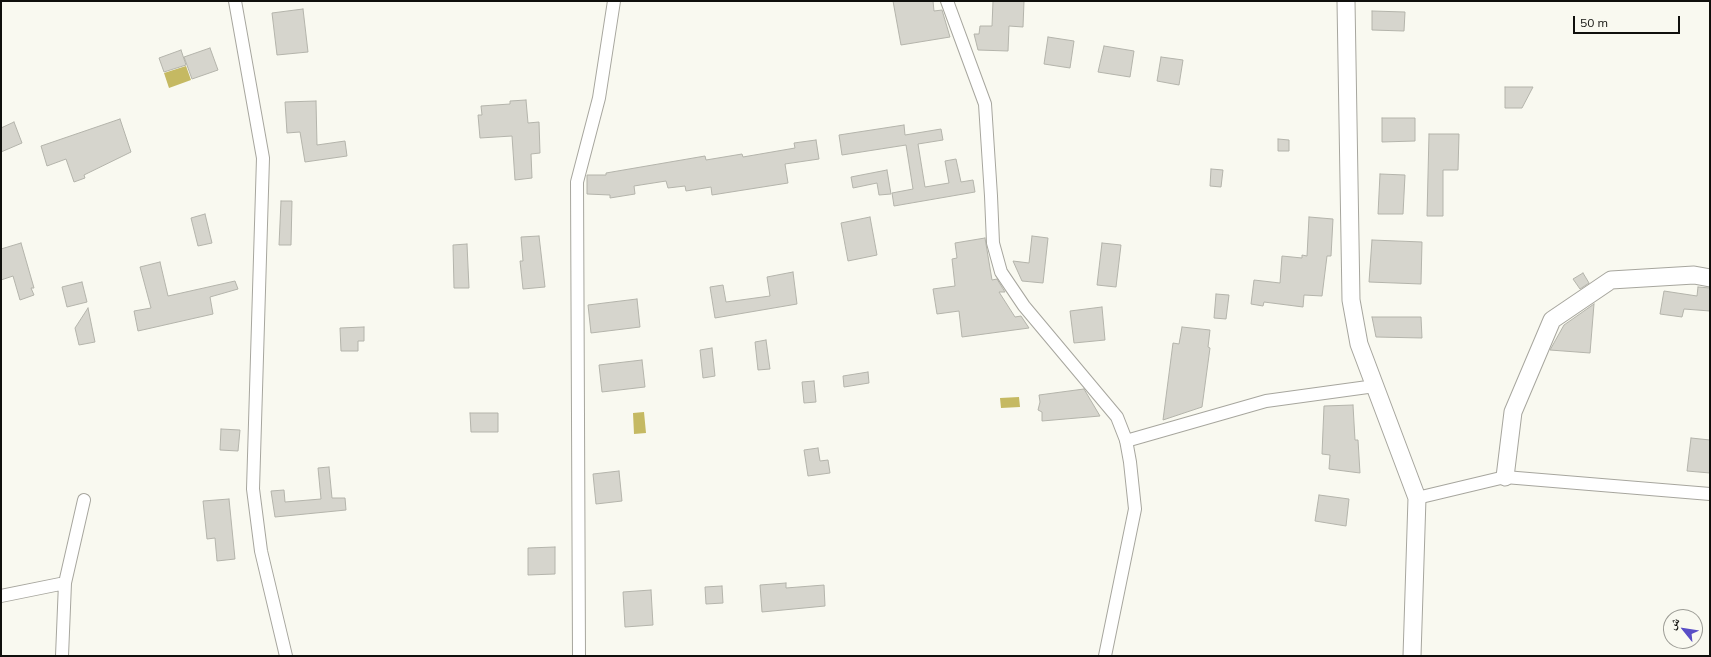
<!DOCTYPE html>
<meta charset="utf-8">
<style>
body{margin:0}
#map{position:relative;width:1711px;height:657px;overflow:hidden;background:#f9f9f0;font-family:Mulish,"Noto Naskh Arabic",sans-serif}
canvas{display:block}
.frame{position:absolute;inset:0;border:2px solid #10100d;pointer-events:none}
.north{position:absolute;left:1663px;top:609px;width:40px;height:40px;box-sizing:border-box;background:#f9f9f0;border:1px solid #9c9c95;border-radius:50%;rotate:300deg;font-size:11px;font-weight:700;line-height:16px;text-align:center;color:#10100d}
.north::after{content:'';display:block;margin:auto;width:14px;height:18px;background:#594ec6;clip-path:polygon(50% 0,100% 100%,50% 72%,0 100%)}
.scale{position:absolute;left:1573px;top:16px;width:107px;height:18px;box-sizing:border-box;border:2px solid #10100d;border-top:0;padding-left:5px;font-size:12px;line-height:14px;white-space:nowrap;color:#10100d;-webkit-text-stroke:3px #f9f9f0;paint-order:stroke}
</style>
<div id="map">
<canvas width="1711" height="657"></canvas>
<div class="frame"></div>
<div class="north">ش</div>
<div class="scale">50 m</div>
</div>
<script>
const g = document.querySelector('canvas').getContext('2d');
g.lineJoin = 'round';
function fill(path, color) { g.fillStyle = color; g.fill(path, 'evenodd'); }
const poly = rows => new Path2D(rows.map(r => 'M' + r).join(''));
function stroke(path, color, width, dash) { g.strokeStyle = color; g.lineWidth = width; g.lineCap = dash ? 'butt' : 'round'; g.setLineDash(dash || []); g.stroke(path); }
fill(poly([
 [186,66,191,80,169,88,164,73],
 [1019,397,1020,407,1001,408,1000,398],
 [644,412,646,433,634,434,633,413]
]), '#c5b962');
const building = poly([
 [893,1,933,1,934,11,942,10,950,37,901,45,893,1],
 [993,1,1024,1,1023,27,1009,26,1008,51,978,50,974,34,979,34,980,26,992,26,993,1],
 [303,9,308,52,277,55,272,13,303,9],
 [1372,11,1405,12,1404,31,1372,30,1372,11],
 [1048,37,1074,41,1070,68,1044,64,1048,37],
 [1104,46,1134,51,1130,77,1098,72,1104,46],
 [210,48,218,70,192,79,184,57,210,48],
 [181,50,186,65,164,72,159,58,181,50],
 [1161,57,1183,60,1179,85,1157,81,1161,57],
 [1505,87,1533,87,1522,108,1505,108,1505,87],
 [526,100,528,123,539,122,540,153,531,154,532,178,515,180,512,136,480,138,478,115,482,115,481,106,510,104,510,101,526,100],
 [316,101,317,145,345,141,347,156,305,162,300,132,287,133,285,102,316,101],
 [1382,118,1415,118,1415,141,1382,142,1382,118],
 [120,119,131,152,84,175,85,178,74,182,66,159,47,166,41,146,120,119],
 [14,122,22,143,1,152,1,128,14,122],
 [904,125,905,135,941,129,943,140,918,144,925,187,949,183,945,161,956,159,961,182,973,180,975,192,894,206,892,193,913,189,906,145,842,155,839,135,904,125],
 [1429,134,1459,134,1458,170,1443,170,1443,216,1427,216,1429,134],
 [1278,139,1289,140,1289,151,1278,151,1278,139],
 [816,140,819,159,785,164,788,183,712,195,711,187,686,191,685,186,668,188,666,181,634,186,635,194,610,198,610,195,587,194,587,175,606,175,606,173,705,156,706,160,742,154,743,157,795,148,794,143,816,140],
 [1211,169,1223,170,1221,187,1210,186,1211,169],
 [887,170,891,194,879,195,877,183,853,188,851,177,887,170],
 [1380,174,1405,175,1403,214,1378,214,1380,174],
 [281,201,292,201,291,245,279,245,281,201],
 [205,214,212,243,198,246,191,218,205,214],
 [870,217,877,255,848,261,841,223,870,217],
 [1309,217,1333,219,1331,256,1327,256,1322,296,1304,295,1303,307,1264,302,1263,306,1251,304,1254,280,1280,283,1282,256,1302,258,1302,255,1307,256,1309,217],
 [539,236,545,287,523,289,520,261,523,261,521,237,539,236],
 [1032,236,1048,238,1043,283,1022,281,1013,261,1029,263,1032,236],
 [985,238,992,280,997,279,1005,292,999,292,1015,317,1021,316,1029,328,962,337,959,311,937,314,933,289,955,286,952,259,957,258,955,243,985,238],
 [1372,240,1422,242,1421,284,1369,282,1372,240],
 [21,243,34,288,31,288,34,295,20,300,13,276,1,280,1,249,21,243],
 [1102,243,1121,245,1116,287,1097,285,1102,243],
 [467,244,469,288,454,288,453,245,467,244],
 [160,262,168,296,235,281,238,289,210,297,213,314,138,331,134,311,151,308,140,267,160,262],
 [793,272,797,304,715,318,710,287,723,285,726,302,770,296,767,277,793,272],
 [1583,273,1589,283,1580,289,1573,279,1583,273],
 [82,282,87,302,67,307,62,287,82,282],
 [1698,287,1710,288,1710,311,1684,309,1682,317,1660,314,1664,291,1697,296,1698,287],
 [1216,294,1229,295,1226,319,1214,318,1216,294],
 [637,299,640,327,591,333,588,305,637,299],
 [1594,304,1590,353,1550,350,1564,325,1594,304],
 [1102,307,1105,340,1074,343,1070,311,1102,307],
 [88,308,95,342,79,345,75,328,88,308],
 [1372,317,1421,317,1422,338,1376,337,1372,317],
 [364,327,364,341,358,341,358,351,341,351,340,328,364,327],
 [1182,327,1210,330,1208,347,1210,348,1202,407,1163,420,1173,343,1179,344,1182,327],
 [766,340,770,369,758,370,755,342,766,340],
 [712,348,715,376,703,378,700,350,712,348],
 [642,360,645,387,602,392,599,365,642,360],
 [868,372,869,383,844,387,843,376,868,372],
 [814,381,816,402,804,403,802,382,814,381],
 [1084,389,1100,416,1042,421,1042,412,1038,410,1040,402,1039,395,1084,389],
 [1353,405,1355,440,1358,440,1360,473,1329,469,1330,455,1322,454,1324,406,1353,405],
 [470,413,498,413,498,432,471,432,470,413],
 [221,429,240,430,238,451,220,450,221,429],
 [1691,438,1710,440,1710,473,1687,471,1691,438],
 [818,448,820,461,828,460,830,473,808,476,804,450,818,448],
 [329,467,332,498,345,498,346,510,275,517,271,491,284,490,285,502,321,499,318,468,329,467],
 [619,471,622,501,596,504,593,474,619,471],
 [1319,495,1349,499,1346,526,1315,521,1319,495],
 [229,499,235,559,217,561,215,538,207,539,203,501,229,499],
 [555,547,555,574,528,575,528,548,555,547],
 [786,583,786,588,824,585,825,606,762,612,760,585,786,583],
 [722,586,723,603,706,604,705,587,722,586],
 [651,590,653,625,625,627,623,592,651,590]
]);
fill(building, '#d6d5cd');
stroke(building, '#b4b4ab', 1);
const street = poly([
 [235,1,263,158,253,489,261,551,286,656],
 [947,1,985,104,991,196,993,243,1001,272,1024,306,1117,417,1126,440,1130,462,1135,509,1105,656],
 [1126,441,1266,401,1375,386],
 [1417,498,1505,477,1710,494],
 [65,583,84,500],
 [1,596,65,583,62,656],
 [579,656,577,182,599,98,614,1]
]);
const secondary = poly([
 [1346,1,1351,300,1359,344,1417,498,1412,656],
 [1505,477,1513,412,1552,320,1611,280,1694,275,1710,278]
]);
stroke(street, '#a7a69e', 14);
stroke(secondary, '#a7a69e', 19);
stroke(street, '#fff', 12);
stroke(secondary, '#fff', 17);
</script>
